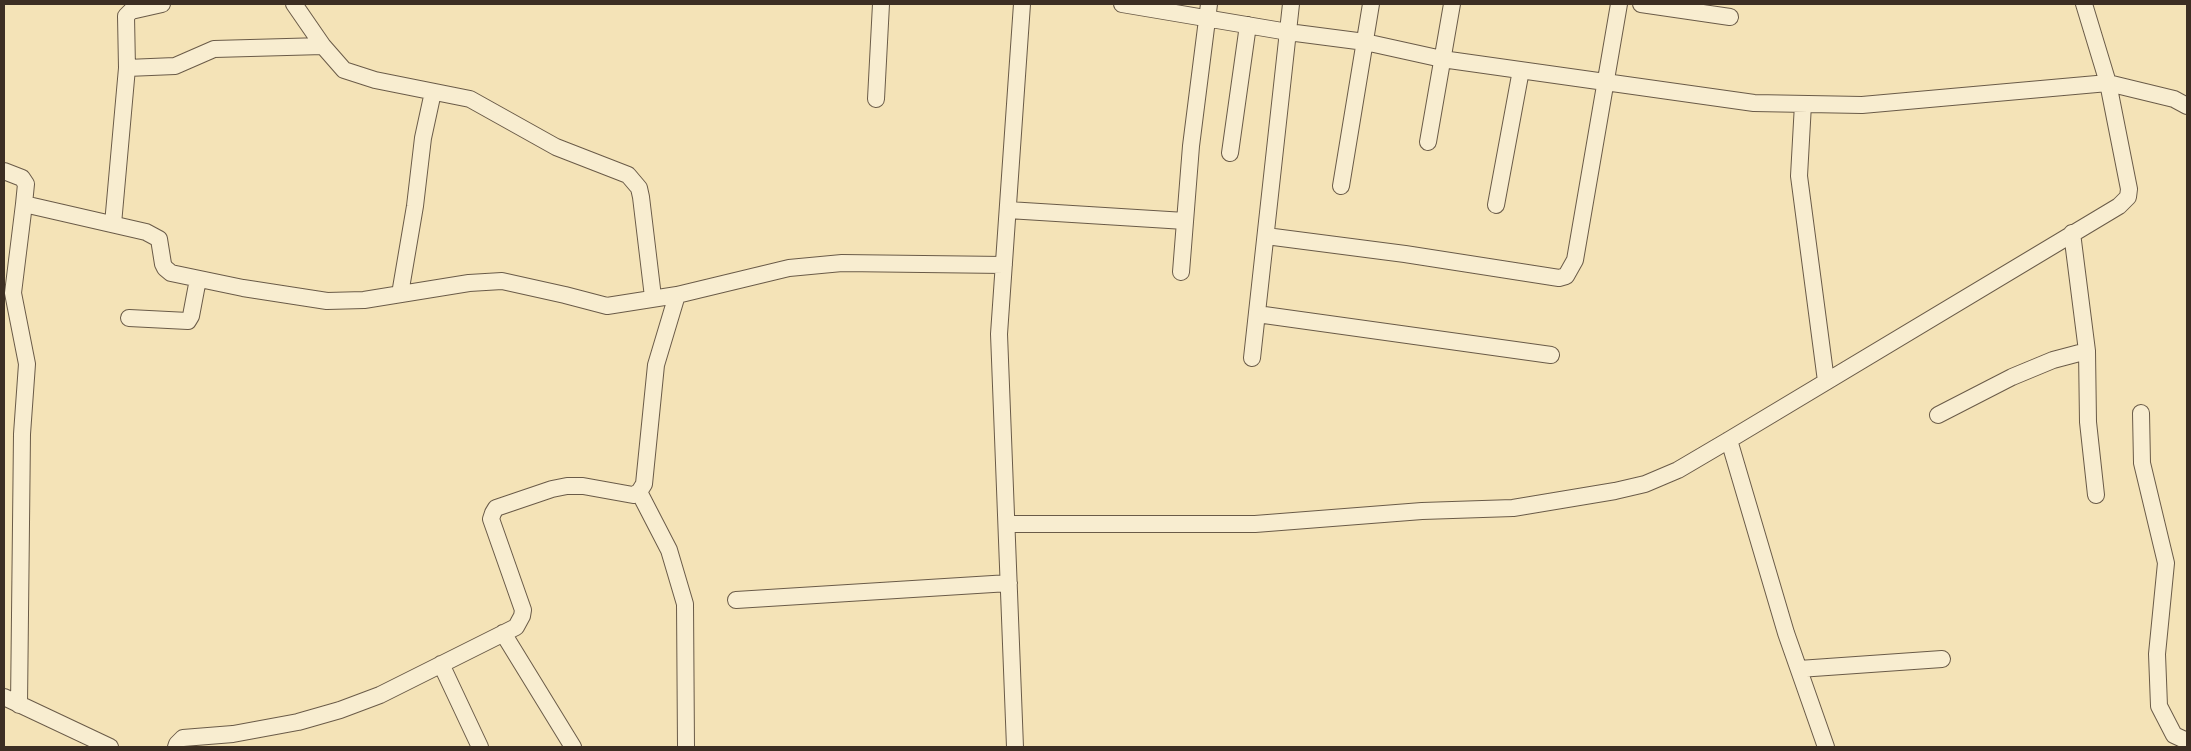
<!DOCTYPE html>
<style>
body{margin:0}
#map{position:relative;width:2191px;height:751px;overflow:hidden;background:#f4e3b7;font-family:Cardo,serif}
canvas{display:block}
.frame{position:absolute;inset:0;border:5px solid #3c2e23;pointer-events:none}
</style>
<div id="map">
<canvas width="2191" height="751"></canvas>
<div class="frame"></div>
</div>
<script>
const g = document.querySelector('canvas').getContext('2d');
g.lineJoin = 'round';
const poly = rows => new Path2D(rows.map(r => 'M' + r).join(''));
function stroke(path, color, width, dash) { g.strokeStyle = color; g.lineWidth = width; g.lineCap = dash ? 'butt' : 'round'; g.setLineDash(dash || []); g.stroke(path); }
const minor = poly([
 [294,4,323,46,344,70,375,80,470,99,556,147,628,175,639,188,641,197,653,297],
 [1641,4,1730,17],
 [2084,4,2108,83,2174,99,2187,106],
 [127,68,175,66,214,49,323,46],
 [876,99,881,4],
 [1803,104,1799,176,1826,381],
 [1428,142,1452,4],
 [1230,153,1248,25],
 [4,171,22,178,26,184,24,204,146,232,159,239,163,264,165,268,171,273,243,288,327,301,364,300,469,283,502,281,565,295,607,306,677,295],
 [1341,186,1371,4],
 [1496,205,1521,70],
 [1008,210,1185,221],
 [113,224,127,68,126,16,131,11,162,4],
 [2072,233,2087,351,2088,422,2096,495],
 [1266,236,1405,254,1559,278,1566,276,1575,260,1619,4],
 [1181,272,1191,146,1209,4],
 [400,294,415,206,423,138,433,92],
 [1257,314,1551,355],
 [129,318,188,321,191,316,198,279],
 [1252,358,1291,4],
 [2141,413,2142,463,2166,563,2157,654,2159,706,2174,735,2187,741],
 [1938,415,2012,377,2053,360,2087,351],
 [1729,440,1786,633,1826,747],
 [639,492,669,550,685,604,686,747],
 [1007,524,1255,524,1422,511,1513,508,1615,491,1645,484,1678,470,1729,440,2119,206,2128,197,2129,189,2108,83,1862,105,1754,103,1442,59,1365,42,1288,32,1122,4],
 [736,600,1009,583],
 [503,633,573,747],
 [441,664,480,747],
 [1799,669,1942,659],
 [4,697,110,747],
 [19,705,22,434,27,364,13,293,24,204],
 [176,747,177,744,183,738,233,734,298,722,340,710,380,695,516,627,522,616,523,610,491,519,493,513,496,508,552,489,567,486,583,486,633,495,639,492,644,484,656,365,677,295,789,268,842,263,1004,265],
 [1015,747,999,334,1022,4]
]);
stroke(minor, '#6a5b48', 18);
stroke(minor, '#f8edd0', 16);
</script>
